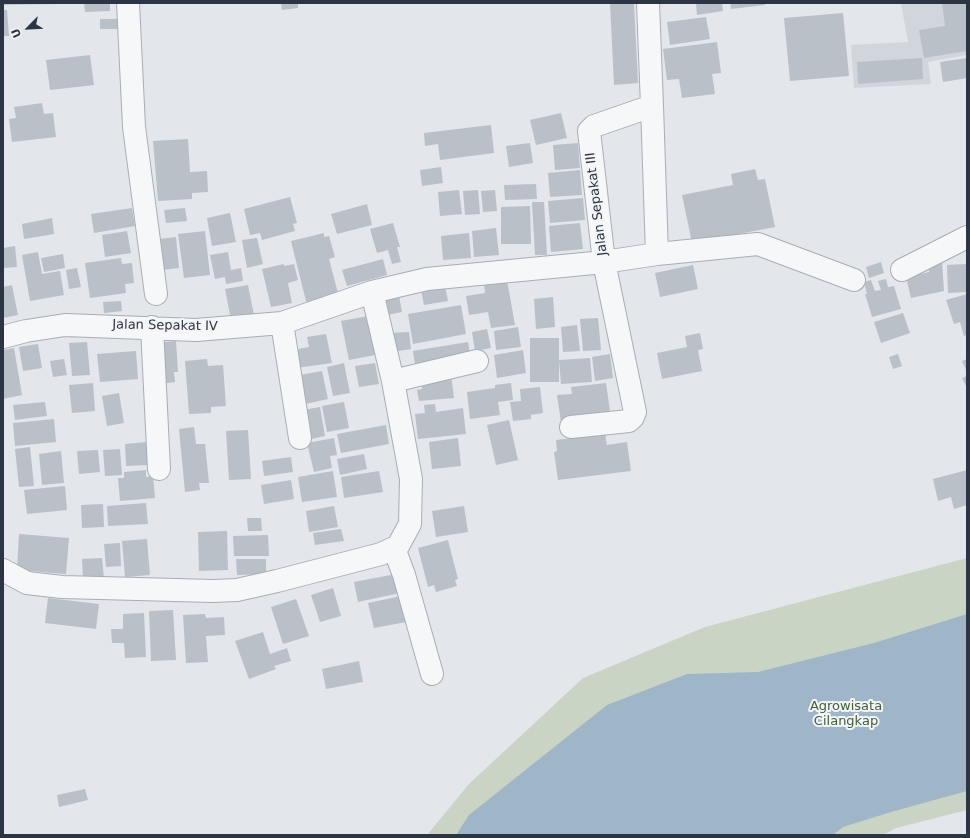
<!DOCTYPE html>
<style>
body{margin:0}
#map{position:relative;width:970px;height:838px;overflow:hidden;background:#e3e6eb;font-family:"DejaVu Sans",sans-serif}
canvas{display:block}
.frame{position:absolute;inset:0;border:4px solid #2b3543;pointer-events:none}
.north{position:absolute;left:8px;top:8px;width:40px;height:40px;-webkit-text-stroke:3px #f3f5f8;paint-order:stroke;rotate:246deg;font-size:11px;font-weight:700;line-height:16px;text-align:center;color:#2b3543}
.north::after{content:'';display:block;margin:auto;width:14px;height:18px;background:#2b3543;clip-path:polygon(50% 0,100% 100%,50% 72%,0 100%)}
</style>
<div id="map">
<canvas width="970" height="838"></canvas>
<div class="frame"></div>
<div class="north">U</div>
</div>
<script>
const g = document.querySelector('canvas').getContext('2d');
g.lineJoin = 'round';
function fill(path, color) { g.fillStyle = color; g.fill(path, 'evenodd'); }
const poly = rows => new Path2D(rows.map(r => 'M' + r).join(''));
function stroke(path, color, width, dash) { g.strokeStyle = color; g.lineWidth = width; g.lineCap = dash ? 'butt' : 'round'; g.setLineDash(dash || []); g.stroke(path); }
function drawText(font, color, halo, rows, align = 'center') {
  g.font = font + ' "DejaVu Sans",sans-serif'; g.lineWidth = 4; g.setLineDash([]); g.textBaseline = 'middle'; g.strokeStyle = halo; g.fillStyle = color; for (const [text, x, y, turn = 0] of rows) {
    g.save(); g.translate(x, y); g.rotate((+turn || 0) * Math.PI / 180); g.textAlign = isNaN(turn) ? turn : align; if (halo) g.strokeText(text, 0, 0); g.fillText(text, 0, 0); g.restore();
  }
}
fill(poly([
 [901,3,967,3,967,55,928,62,931,84,854,88,851,45,908,42]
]), '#d1d6dd');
fill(poly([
 [967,558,967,810,896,828,883,835,427,835,469,784,583,678,705,627]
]), '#c9d4c4');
fill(poly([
 [967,614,967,791,891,812,843,827,833,835,456,835,469,815,607,705,687,674,758,672,874,643]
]), '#9fb6c9');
fill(poly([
 [3,3,56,3,56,4,3,5],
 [84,3,110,3,110,11,85,12],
 [281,3,298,3,298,8,282,10],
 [610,3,634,3,638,83,614,85],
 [696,3,722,3,723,11,697,15],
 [730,3,765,3,765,5,731,9],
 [942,3,967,3,967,51,924,58,919,30,945,26],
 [3,10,7,10,9,36,3,36],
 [843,13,849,76,790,81,784,18],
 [706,17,710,39,670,45,667,22],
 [100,19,117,19,117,29,100,29],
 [717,42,721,73,712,74,715,94,682,98,679,79,667,80,663,49],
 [90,55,94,85,50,90,46,60],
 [922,58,923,79,858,84,857,62],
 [967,58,967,78,943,82,940,62],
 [42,103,44,114,53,113,56,137,12,142,9,119,16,118,14,107],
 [561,113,567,138,536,145,530,120],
 [491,125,494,153,440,160,438,144,425,146,424,133],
 [188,139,190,172,207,171,208,192,192,193,192,199,158,201,153,141],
 [530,143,533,163,509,167,506,146],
 [578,143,580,168,555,170,553,145],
 [441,167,443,183,422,186,420,170],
 [755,169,758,180,765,179,775,227,692,243,682,195,733,185,731,174],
 [580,170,582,195,550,197,548,173],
 [536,184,537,199,505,200,504,185],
 [459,190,462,214,440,216,438,192],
 [478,190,480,214,465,215,463,191],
 [495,190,497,211,483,212,481,191],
 [290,197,297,223,293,224,295,231,262,240,260,233,250,235,244,209],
 [583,198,585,220,550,223,548,201],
 [532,202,544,202,547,255,535,255],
 [367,204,372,225,337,234,331,214],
 [530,206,531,244,501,244,501,207],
 [132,208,135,226,94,233,91,214],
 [185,208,187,221,166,223,164,210],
 [230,213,236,242,212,246,207,218],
 [52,218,54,234,24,239,22,224],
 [393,223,400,247,397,247,401,262,392,264,388,250,377,253,370,229],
 [580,223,583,249,551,252,549,226],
 [496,228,499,255,474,257,472,231],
 [127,231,131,253,105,257,102,235],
 [205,231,210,275,184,278,178,234],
 [324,233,324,237,329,236,335,257,329,259,339,297,307,305,291,241],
 [469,233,471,258,443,260,441,236],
 [176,237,179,268,163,270,159,239],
 [257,238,263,264,247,268,242,240],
 [15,246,17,267,3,268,3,248],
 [38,252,42,274,60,271,64,295,30,301,22,255],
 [228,252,231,270,241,268,243,281,226,284,225,277,215,279,210,255],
 [63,254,65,268,44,272,41,258],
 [121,258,122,264,132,263,134,283,125,284,126,293,90,298,85,263],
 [383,259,387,275,347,286,342,270],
 [942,261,944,291,911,298,906,277,929,272,928,262],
 [881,262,884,273,869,278,866,267],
 [284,264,284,266,294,264,298,280,288,283,292,303,271,307,262,269],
 [967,264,967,292,948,293,947,265],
 [693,265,698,289,660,297,655,273],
 [77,268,81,287,69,289,66,270],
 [886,279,888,287,894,286,901,309,872,317,865,294,867,294,864,282,871,280,875,291,881,290,878,281],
 [507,280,515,325,491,328,488,312,469,315,466,296,485,293,484,283],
 [444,281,448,301,424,305,420,285],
 [12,285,18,315,3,318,3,287],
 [248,285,254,315,231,320,225,289],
 [967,294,967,335,964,336,960,322,954,324,946,300],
 [399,296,402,312,382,316,379,300],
 [553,297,555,327,536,329,534,299],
 [121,301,122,311,104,313,103,302],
 [461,305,466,334,413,344,408,314],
 [903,313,910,333,881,343,874,322],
 [368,316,375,355,349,360,341,321],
 [598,318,601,350,583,351,580,319],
 [577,325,580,351,563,352,561,327],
 [518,327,521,347,496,350,494,331],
 [487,329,491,348,475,351,472,332],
 [409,332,411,349,392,352,390,333],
 [700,333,703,349,698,350,702,371,662,379,657,353,687,347,685,336],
 [326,334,332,363,296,368,293,350,309,347,307,337],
 [530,338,559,338,559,382,530,382],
 [176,341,178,372,174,372,175,382,159,384,156,343],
 [87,342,90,375,72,376,69,343],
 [468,342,471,360,416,370,413,351],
 [38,344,42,368,23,371,19,347],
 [14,348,22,395,3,399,3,350],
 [523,350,526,373,497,378,494,355],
 [136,351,138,379,100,382,97,354],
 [610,354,613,378,595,381,592,357],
 [898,354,902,366,893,369,889,357],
 [590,358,592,382,561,384,559,360],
 [64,359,67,375,53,377,50,361],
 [207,359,208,366,223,365,226,406,211,407,211,413,189,414,185,361],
 [967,359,967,372,962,361],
 [344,363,350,393,333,396,327,367],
 [375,363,379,384,359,387,355,366],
 [322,371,328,399,301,405,295,376],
 [451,374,454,398,419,401,417,390,422,389,421,377],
 [967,376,967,388,962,378],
 [93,383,95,411,72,413,69,385],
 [511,383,513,400,498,402,500,415,470,419,467,392,495,388,495,385],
 [606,383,611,418,561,422,557,395,572,394,571,387],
 [540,387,543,413,531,415,531,419,513,421,510,402,521,401,520,389],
 [119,393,124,423,107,426,102,396],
 [45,402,47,416,15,420,13,405],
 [344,402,349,428,327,432,322,406],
 [435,404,436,412,463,408,466,434,418,439,415,414,425,413,424,405],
 [320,407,325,436,303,441,297,411],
 [54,419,56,442,15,446,13,423],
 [509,420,518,460,496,465,487,425],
 [386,425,389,444,341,453,337,434],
 [194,427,196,444,205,444,209,483,199,483,200,490,185,492,179,429],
 [248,430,251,479,229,480,226,431],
 [605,434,607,445,627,442,631,471,558,480,554,452,557,451,556,440],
 [334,438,337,455,330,456,332,468,314,472,307,443],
 [458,438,461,466,432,469,429,442],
 [147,442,148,465,126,466,125,444],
 [30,447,34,486,19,487,15,449],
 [120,449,122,475,105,476,103,450],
 [98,450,100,472,79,474,77,451],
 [61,451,64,483,42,485,39,454],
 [364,454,367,469,340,475,337,459],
 [291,457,293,472,264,476,262,461],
 [146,470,146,477,153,476,155,498,120,501,118,478,124,478,124,472],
 [967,470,967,505,954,509,951,497,938,501,933,479],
 [333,471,337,497,302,502,298,477],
 [379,471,383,492,344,498,341,477],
 [291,480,294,499,264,504,261,485],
 [65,486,67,510,27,514,24,490],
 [146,503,148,524,108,526,107,506],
 [103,504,104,527,82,528,81,505],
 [334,506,338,527,309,532,306,511],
 [464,506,468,532,436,537,432,511],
 [247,518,261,518,262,531,248,531],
 [341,529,344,541,315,545,313,533],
 [227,531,228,570,199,571,198,532],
 [19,534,69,538,66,574,17,570],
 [268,535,269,556,234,556,233,536],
 [147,539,150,575,125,577,122,541],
 [448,540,458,579,455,580,457,586,436,592,434,585,428,587,418,548],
 [120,543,121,566,106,567,104,544],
 [102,558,104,579,83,580,82,559],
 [236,559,266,559,266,574,237,575],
 [396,574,400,593,358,602,354,582],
 [333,588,341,616,320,622,311,595],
 [401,596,406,622,374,628,368,603],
 [48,598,99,604,96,629,45,623],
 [296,599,309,636,283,644,271,607],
 [173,610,176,660,151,661,149,611],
 [144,613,146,657,125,658,124,643,112,643,111,629,123,629,123,614],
 [205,614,206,618,224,617,225,635,206,636,208,662,186,663,183,615],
 [263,632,270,654,287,648,291,661,274,666,276,669,249,679,235,641],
 [359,661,363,682,326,689,322,669],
 [85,789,88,800,59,807,57,795]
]), '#bac0c8');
const minor = poly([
 [128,3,134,127,156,294],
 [652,106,657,254],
 [902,270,967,237],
 [282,323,300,438],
 [152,327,159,469],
 [3,337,26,331,65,325,196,330,282,323,372,292,427,279,604,262,589,131,594,126,652,106,648,3],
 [393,381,477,361],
 [571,427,629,421,633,417,635,412,604,262,657,254,758,244,854,280],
 [394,548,404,575,432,674],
 [3,570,27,583,62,587,213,591,237,590,277,581,381,554,398,546,410,524,411,479,393,381,372,292]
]);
stroke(minor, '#a8adb5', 24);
stroke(minor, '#f6f7f9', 22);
drawText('13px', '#2b3543', '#f3f5f8', [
 ["Jalan Sepakat III",597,204,-97],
 ["Jalan Sepakat IV",165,326,1]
]);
drawText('13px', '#425e39', '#f3f5f8', [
 ["Agrowisata",846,707],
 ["Cilangkap",846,722]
]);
</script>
